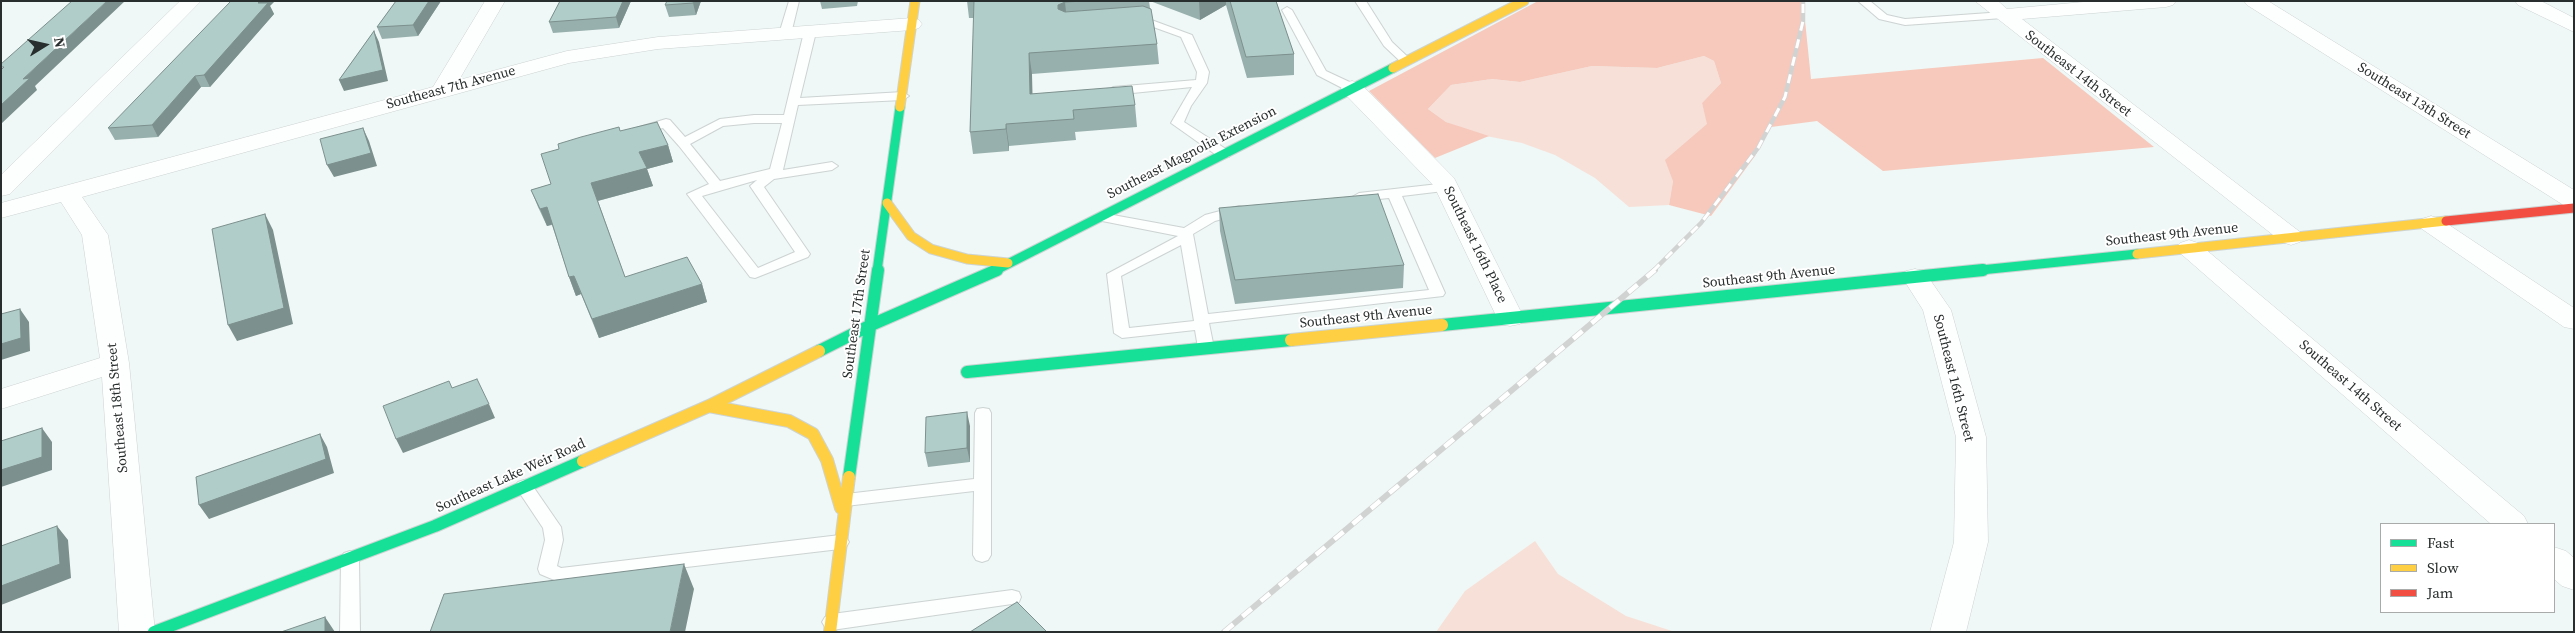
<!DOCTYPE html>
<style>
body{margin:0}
#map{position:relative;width:2575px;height:633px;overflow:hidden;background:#eff8f6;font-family:"Source Serif 4",serif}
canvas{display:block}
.frame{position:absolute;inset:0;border:2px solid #282e2d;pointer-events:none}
.legend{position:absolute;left:2380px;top:523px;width:175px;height:90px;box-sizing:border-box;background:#fff;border:1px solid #a9abab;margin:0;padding:6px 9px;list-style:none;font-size:15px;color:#282e2d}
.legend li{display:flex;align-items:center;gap:10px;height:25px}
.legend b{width:25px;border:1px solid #a9abab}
.north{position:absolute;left:20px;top:20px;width:50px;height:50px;-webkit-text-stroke:4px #fff;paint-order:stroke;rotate:80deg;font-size:14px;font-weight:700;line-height:20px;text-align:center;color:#282e2d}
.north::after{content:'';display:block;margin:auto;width:18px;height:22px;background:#282e2d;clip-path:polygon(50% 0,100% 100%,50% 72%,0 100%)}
</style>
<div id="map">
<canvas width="2575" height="633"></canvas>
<div class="frame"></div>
<ul class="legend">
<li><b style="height:6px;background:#16e098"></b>Fast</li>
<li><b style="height:6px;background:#ffcf43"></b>Slow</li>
<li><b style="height:6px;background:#f24e42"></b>Jam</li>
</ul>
<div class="north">N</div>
</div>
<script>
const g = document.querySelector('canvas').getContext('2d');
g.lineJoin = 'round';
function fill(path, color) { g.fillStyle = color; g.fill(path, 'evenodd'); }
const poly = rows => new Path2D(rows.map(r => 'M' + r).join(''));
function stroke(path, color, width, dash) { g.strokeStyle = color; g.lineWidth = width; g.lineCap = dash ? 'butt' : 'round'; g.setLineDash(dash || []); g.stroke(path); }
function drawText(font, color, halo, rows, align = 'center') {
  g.font = font + ' "Source Serif 4",serif'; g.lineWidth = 4; g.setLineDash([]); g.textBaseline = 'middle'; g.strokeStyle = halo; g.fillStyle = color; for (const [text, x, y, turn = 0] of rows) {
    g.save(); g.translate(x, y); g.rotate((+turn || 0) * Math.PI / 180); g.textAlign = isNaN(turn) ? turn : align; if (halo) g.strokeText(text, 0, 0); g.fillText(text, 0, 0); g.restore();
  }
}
fill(poly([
 [1704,56,1714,61,1721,83,1702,103,1708,124,1692,139,1673,181,1669,205,1629,207,1595,178,1555,155,1522,143,1481,135,1446,122,1428,109,1451,85,1492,79,1520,82,1592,66,1657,68],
 [1535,541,1558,574,1626,616,1675,632,1436,632,1465,591]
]), '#f7e0d8');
fill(poly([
 [1538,1,1803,1,1811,79,2043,58,2154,147,1883,171,1817,121,1771,127,1755,156,1711,216,1669,205,1673,181,1665,160,1707,124,1702,103,1721,83,1714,61,1704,56,1657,68,1592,66,1520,82,1492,79,1451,85,1428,109,1446,122,1489,136,1435,158,1369,91]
]), '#f6c9bc');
const lane = poly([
 [789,1,799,1,791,34,785,37,779,34,789,1],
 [1355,1,1366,1,1392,42,1410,59,1410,63,1402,63,1384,46,1355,1],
 [1858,1,1870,1,1887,15,1905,19,2003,12,2008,15,2003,18,1905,25,1879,19,1858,1],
 [1287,7,1292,10,1326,71,1356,85,1356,91,1348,91,1317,75,1282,10,1287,7],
 [1146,18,1192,35,1209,72,1207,83,1191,106,1184,122,1229,151,1230,154,1229,157,1219,157,1171,123,1192,87,1113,95,1107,91,1113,87,1196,80,1197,72,1181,37,1145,24,1135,25,1129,22,1131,20,1146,18],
 [810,29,816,32,800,98,903,92,909,96,903,100,798,105,783,170,832,162,838,166,832,170,774,179,764,187,810,254,808,257,755,278,750,277,687,194,709,184,679,146,663,128,640,135,634,131,636,128,666,119,670,120,685,137,720,119,754,115,784,115,804,32,810,29],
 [754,123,782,123,770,169,720,181,690,144,723,126,754,123],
 [757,180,750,186,795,252,758,268,702,196,757,180],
 [1447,183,1454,187,1452,190,1402,196,1445,293,1443,296,1209,323,1214,348,1206,353,1198,348,1195,330,1122,338,1114,333,1107,274,1178,236,1097,220,1095,217,1097,214,1102,213,1184,228,1205,215,1239,206,1244,207,1246,210,1244,213,1215,221,1193,234,1208,314,1429,290,1389,198,1359,201,1352,197,1359,193,1447,183],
 [1181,245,1194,321,1129,328,1121,276,1181,245],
 [983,408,989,409,991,413,991,555,988,560,982,562,976,560,973,555,974,491,846,506,840,504,837,500,840,496,846,494,974,479,975,413,977,409,983,408],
 [524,480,530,482,561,527,563,540,557,566,561,568,840,535,846,537,849,542,846,547,840,549,559,582,540,574,538,569,545,540,543,528,515,486,518,482,524,480],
 [350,551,356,553,359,558,360,632,340,632,341,558,344,553,350,551],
 [1012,590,1019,592,1021,597,1019,602,1012,604,832,630,825,627,822,622,825,617,832,614,1012,590]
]);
const street = poly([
 [180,1,201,1,10,194,1,196,1,175,180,1],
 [485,1,505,1,459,80,567,51,658,37,912,18,919,20,922,24,919,28,912,30,658,49,569,63,82,197,108,235,129,363,155,632,119,632,102,377,1,409,1,389,100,358,82,235,61,202,1,218,1,203,433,87,485,1],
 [1975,1,1998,1,2007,9,2094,1,2176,1,2173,5,2166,7,2022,19,2300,232,2304,237,2300,242,2291,245,2282,242,1975,1],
 [2244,1,2268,1,2574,190,2574,208,2565,206,2247,5,2244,1],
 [2515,1,2541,1,2574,18,2574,32,2518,5,2515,1],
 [1352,81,1360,83,1454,178,1524,318,1520,324,1510,326,1500,324,1434,186,1344,93,1341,88,1344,83,1352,81],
 [2431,216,2440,219,2574,308,2574,329,2564,327,2422,229,2418,224,2422,219,2431,216],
 [2189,240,2198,243,2524,516,2528,524,2491,524,2180,253,2176,248,2180,243,2189,240],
 [1915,269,1924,271,1951,310,1986,437,1988,542,1966,632,1930,632,1954,542,1956,437,1923,310,1902,277,1906,271,1915,269],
 [2554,547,2566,551,2574,558,2574,590,2562,586,2554,579,2554,547]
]);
const fastFar1 = poly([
 [877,271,900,107],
 [994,271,1393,68],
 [1971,271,2137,254]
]);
const fast = poly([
 [1442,325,1983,270],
 [819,351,871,325,997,270],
 [967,372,1291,340],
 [849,477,878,270],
 [154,632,435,526,583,461]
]);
const slowFar1 = poly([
 [1393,68,1524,1],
 [900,107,915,1],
 [887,203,911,236,931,249,967,259,1008,263],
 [2137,254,2446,221]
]);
const slow = poly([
 [1291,340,1442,325],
 [709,406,789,421,813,434,827,460,841,508],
 [583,461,709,406,819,351],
 [830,632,849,477]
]);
const jam = poly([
 [2446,221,2574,208]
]);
stroke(lane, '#ccd3d2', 2);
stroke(street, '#ccd3d2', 1);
stroke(fastFar1, '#ccd3d2', 11);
stroke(fast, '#ccd3d2', 14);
stroke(slowFar1, '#ccd3d2', 11);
stroke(slow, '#ccd3d2', 14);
stroke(jam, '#ccd3d2', 11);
fill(lane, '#fdfefe');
fill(street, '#fdfefe');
stroke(fastFar1, '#16e098', 9);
stroke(fast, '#16e098', 12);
stroke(slowFar1, '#ffcf43', 9);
stroke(slow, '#ffcf43', 12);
stroke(jam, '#f24e42', 9);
const railFar1 = poly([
 [1653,271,1701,223,1758,148,1785,97,1803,21,1803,1]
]);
const rail = poly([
 [1224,632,1655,270]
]);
stroke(railFar1, '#d1d3d3', 4.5);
stroke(rail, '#d1d3d3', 6);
stroke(railFar1, '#fff', 3, [9]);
stroke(rail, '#fff', 4.5, [12]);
fill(poly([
 [396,1,441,1,418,36,382,39,377,27],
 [560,1,631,1,619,28,553,33,549,22],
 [701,1,696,15,669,17,665,5],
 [820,1,858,1,857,6,822,9],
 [967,1,1149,1,1150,8,1157,44,1159,64,1032,74,1032,94,1135,105,1137,127,1075,132,1076,140,1009,146,1009,151,973,154,970,132,974,18,969,18],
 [1150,1,1276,1,1294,54,1294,75,1247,78,1226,5,1200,20],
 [270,6,274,14,210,87,201,87,158,137,115,140,108,128],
 [620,131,668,145,673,162,647,169,653,186,598,201,625,277,702,284,707,302,599,338,581,294,576,296,569,277,552,225,547,226,538,207,531,190,551,184,559,149],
 [1219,208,1404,265,1403,288,1235,304,1220,231],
 [970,426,970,462,928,467,925,453]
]), '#98b0ad');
fill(poly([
 [107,1,125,1,35,86,37,90,1,124,1,105,23,79],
 [260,1,275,1,270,6,274,14,210,87,204,75],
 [429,1,441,1,418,36,413,25],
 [623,1,631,1,619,28,616,17],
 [694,1,701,1,696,15,693,3],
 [1199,1,1226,1,1226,5,1200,20],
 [1065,2,1067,22,1060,25,1058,5],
 [374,31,379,42,388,81,344,91,339,80],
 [1029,53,1032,74,1033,115,1030,94],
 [195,76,201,87,158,137,152,125],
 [1006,124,1009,146,1009,151,1006,129],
 [363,128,369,141,377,166,334,177,327,165],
 [668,145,673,162,647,169,653,186,597,201,591,183,639,152],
 [547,207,553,224,547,226,540,209],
 [265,214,273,230,293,324,237,341,228,325],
 [574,276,581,294,576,296,569,277],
 [702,284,707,302,599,338,592,319],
 [20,309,29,322,30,351,1,360,1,344],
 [489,404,495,418,403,453,396,439],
 [967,412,970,426,970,462,967,448],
 [42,428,52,442,52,470,1,487,1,470],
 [320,434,327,447,334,473,209,519,199,505],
 [57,526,68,540,71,578,1,605,1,586],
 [684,564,694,589,685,632,670,632],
 [325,617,335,632,325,632]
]), '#7c908d');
const building = poly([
 [72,1,107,1,23,79,30,78,1,105,1,70,4,67,1,67,1,64,72,1],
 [231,1,260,1,258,3,268,3,204,75,195,76,152,125,108,128,231,1],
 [396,1,429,1,413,25,377,27,396,1],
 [560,1,623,1,616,17,549,22,560,1],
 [667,1,694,1,693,3,665,5,667,1],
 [974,1,1083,1,1065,2,1058,5,1058,9,1065,12,1143,6,1151,9,1157,44,1029,53,1030,94,1132,86,1135,105,1073,110,1074,119,1006,124,1006,129,970,132,974,1],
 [1230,1,1276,1,1294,54,1246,57,1230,1],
 [374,31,383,70,339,80,374,31],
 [657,122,668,145,639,152,647,168,591,183,625,277,687,257,702,284,592,319,574,276,569,277,547,207,540,209,531,190,551,184,541,154,559,149,558,144,581,137,619,127,620,131,657,122],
 [363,128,371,153,327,165,320,139,363,128],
 [1378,194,1404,265,1235,280,1219,208,1378,194],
 [265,214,284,308,228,325,212,229,265,214],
 [20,309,21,338,1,344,1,314,20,309],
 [477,379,489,404,396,439,383,406,449,381,452,388,477,379],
 [967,412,967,448,925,453,926,417,967,412],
 [42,428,42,457,1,470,1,441,42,428],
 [320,434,326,459,199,505,196,477,320,434],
 [57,526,60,564,1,586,1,546,57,526],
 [684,564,670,632,430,632,444,594,684,564],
 [1017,602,1047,632,970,632,1017,602],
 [325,617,325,632,281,632,325,617]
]);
fill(building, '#b1cdc9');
stroke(building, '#7c908d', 1);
drawText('14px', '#282e2d', '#fff', [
 ["Southeast 14th Street",2078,74,38],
 ["Southeast 7th Avenue",451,88,-15],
 ["Southeast 13th Street",2414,101,32],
 ["Southeast Magnolia Extension",1192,153,-27],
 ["Southeast 9th Avenue",2172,235,-6],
 ["Southeast 16th Place",1475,245,64],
 ["Southeast 9th Avenue",1769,277,-6],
 ["Southeast 17th Street",857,314,-82],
 ["Southeast 9th Avenue",1366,317,-6],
 ["Southeast 16th Street",1953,378,76],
 ["Southeast 14th Street",2350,386,41],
 ["Southeast 18th Street",118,408,-95],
 ["Southeast Lake Weir Road",511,476,-24]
]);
</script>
